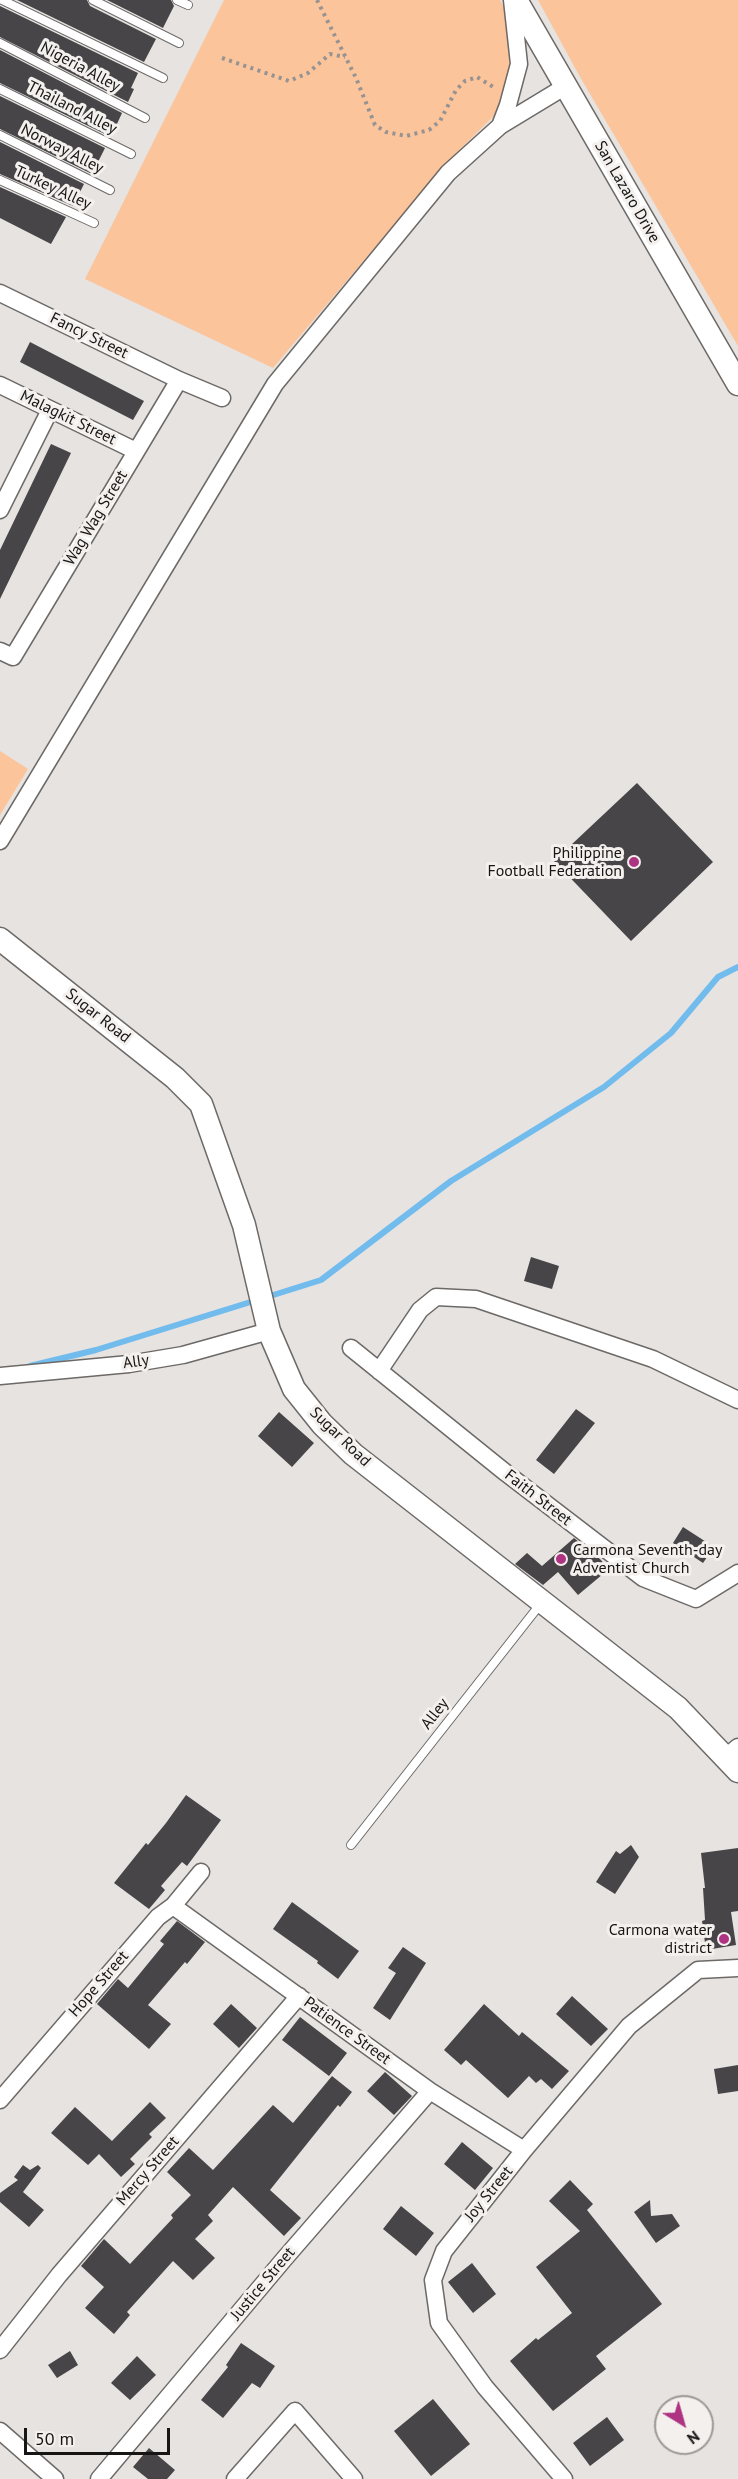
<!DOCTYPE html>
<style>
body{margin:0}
#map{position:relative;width:738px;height:2479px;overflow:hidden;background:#e6e3e1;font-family:"PT Sans",sans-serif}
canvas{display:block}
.north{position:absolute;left:654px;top:2395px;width:60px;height:60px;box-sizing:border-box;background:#f4f0ee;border:2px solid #9c9997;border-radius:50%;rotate:143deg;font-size:16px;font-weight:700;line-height:24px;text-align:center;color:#171615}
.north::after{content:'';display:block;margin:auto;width:21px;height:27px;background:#af3383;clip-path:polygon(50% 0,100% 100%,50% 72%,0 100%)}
.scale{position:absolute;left:24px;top:2428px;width:146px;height:27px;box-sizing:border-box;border:3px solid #171615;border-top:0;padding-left:8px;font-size:18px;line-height:21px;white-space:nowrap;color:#171615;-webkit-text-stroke:4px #f4f0ee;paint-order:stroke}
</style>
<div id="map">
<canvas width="738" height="2479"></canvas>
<div class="north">N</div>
<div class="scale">50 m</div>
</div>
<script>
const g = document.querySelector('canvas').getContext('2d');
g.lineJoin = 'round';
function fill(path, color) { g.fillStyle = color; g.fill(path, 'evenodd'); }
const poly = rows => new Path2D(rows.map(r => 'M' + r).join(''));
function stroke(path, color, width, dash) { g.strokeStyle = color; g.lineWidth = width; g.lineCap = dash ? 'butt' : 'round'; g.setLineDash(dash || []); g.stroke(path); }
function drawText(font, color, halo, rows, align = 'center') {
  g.font = font + ' "PT Sans",sans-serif'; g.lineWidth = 6; g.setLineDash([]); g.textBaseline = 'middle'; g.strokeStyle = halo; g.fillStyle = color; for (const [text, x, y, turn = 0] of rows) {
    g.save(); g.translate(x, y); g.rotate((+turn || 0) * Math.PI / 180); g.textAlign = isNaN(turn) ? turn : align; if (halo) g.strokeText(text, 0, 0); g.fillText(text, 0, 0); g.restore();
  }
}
fill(poly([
 [224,0,500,0,506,11,515,67,503,100,494,116,448,161,273,368,85,279],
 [538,0,738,0,738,346,580,77],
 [0,751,28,769,0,815]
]), '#fbc49b');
stroke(poly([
 [267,1297,321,1280,451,1181,604,1087,671,1033,718,977,738,967],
 [30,1366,96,1350,257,1300]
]), '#71bbed', 6);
fill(poly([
 [17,0,87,0,90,6,156,39,144,62],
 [107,0,171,0,174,6,163,28],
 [0,6,138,73,131,88,134,89,128,102,0,37],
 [0,50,122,113,111,137,0,83],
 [0,96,105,148,92,174,0,129],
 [0,142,84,184,73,206,0,174],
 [0,187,66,217,51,244,0,218],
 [30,342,144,401,133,420,20,362],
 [51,444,71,453,0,599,0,550],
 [637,783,713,862,631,941,554,861],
 [531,1257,559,1266,552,1289,524,1281],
 [576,1409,595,1423,554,1474,536,1460],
 [279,1412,314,1443,292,1467,258,1436],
 [683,1527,714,1547,703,1563,673,1543],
 [574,1538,600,1559,609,1569,578,1595,558,1572,543,1585,515,1564,527,1553,542,1566],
 [186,1795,221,1820,187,1866,182,1862,161,1886,165,1890,149,1909,114,1883,146,1843,148,1845,166,1823],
 [631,1845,639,1857,615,1894,596,1882,616,1851,620,1854],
 [738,1848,738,1911,731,1912,736,1945,706,1950,702,1921,705,1920,703,1888,705,1888,701,1853],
 [292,1902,359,1951,338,1979,317,1963,318,1961,273,1929],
 [177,1921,205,1942,187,1964,185,1962,148,2005,171,2024,149,2049,97,2004,118,1979,128,1988,164,1944,160,1941],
 [403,1947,426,1963,390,2020,373,2008,396,1973,388,1968],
 [572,1996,608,2029,591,2046,556,2014],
 [231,2004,257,2028,239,2048,213,2024],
 [484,2004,519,2036,522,2032,569,2071,552,2089,541,2079,536,2083,529,2076,508,2098,466,2060,461,2065,444,2050],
 [300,2017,347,2053,329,2076,282,2040],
 [738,2065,738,2091,718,2094,714,2069],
 [385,2072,412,2096,394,2115,367,2091],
 [332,2076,352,2092,340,2107,338,2105,270,2190,301,2218,284,2236,233,2187,208,2215,213,2221,195,2239,215,2258,193,2280,173,2261,127,2312,130,2315,114,2334,85,2308,104,2287,81,2266,104,2239,130,2264,173,2218,171,2215,191,2195,167,2172,189,2148,213,2170,273,2105,293,2123],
 [150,2102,166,2118,149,2134,152,2137,130,2159,135,2164,121,2177,99,2154,88,2165,51,2133,75,2107,112,2141],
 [462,2142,493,2168,475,2190,444,2164],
 [23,2165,30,2170,38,2165,41,2168,23,2192,44,2210,29,2227,0,2202,0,2193,18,2180,14,2177],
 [570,2180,593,2204,587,2210,662,2304,596,2356,606,2369,553,2411,510,2361,536,2338,538,2340,572,2313,536,2267,580,2231,549,2201],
 [650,2200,651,2216,672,2214,680,2226,656,2243,634,2212],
 [401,2206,434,2233,416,2256,383,2229],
 [472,2263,496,2294,473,2313,448,2282],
 [241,2343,275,2366,260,2388,252,2383,223,2418,201,2400,228,2367,226,2365],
 [70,2351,78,2365,57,2378,48,2365],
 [137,2356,156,2375,130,2400,111,2383],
 [433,2399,470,2444,431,2476,394,2431],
 [607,2417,624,2440,590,2466,573,2443],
 [149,2448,175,2470,167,2479,148,2479,133,2467]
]), '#474548');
const lane = poly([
 [2,0,163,78],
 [93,0,179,43],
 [177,0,188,5],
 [0,43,145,118],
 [0,89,131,154],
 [0,135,110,190],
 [0,180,94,223],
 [351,1845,542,1602]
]);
const street = poly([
 [500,126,508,105,519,64,512,0],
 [0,293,179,380,222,398],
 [0,385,136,451],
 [0,510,50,410],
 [0,651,13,657,179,380],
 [0,841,275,384,448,173,500,126,566,86],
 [351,1348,506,1473,643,1578,696,1599,738,1573],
 [379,1371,420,1310,436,1297,476,1299,653,1359,738,1400],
 [0,1376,129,1364,183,1355,269,1331],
 [726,1757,738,1747],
 [173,1906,430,2091,524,2150],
 [0,2100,158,1917,173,1906,201,1872],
 [0,2350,59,2275,299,1996],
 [0,2431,55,2479],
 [99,2479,285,2258,430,2091],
 [235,2479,295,2411,354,2479],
 [564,2479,485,2387,439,2323,433,2280,444,2251,524,2150,629,2026,698,1970,738,1968]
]);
const secondary = poly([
 [516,0,738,384],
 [0,939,175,1078,201,1104,244,1225,269,1331,294,1389,322,1424,353,1454,678,1708,738,1771]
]);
stroke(lane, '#6c6967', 10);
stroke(street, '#6c6967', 19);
stroke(secondary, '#6c6967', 25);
stroke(poly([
 [317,0,356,78,375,125,386,132,406,136,429,130,440,121,456,90,465,81,477,77,495,88],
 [222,58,289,81,308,73,330,54,345,57]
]), '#969392', 4, [3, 4.5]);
stroke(lane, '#fff', 8);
stroke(street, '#fff', 16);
stroke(secondary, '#fff', 22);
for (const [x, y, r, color] of [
 [634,862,6,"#af3383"],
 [561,1559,6,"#af3383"],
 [724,1939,6,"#af3383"]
]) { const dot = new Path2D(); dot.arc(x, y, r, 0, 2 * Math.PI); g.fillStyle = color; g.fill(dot); stroke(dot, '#f4f0ee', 2); }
drawText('16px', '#171615', '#f4f0ee', [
 ["Nigeria Alley",80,67,28],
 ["Thailand Alley",72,108,27],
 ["Norway Alley",62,149,27],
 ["Turkey Alley",53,188,25],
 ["San Lazaro Drive",627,192,60],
 ["Fancy Street",89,336,26],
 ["Malagkit Street",68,418,26],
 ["Wag Wag Street",96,518,-59],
 ["Sugar Road",98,1016,38],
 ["Ally",136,1362,-8],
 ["Sugar Road",340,1437,44],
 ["Faith Street",538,1498,38],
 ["Alley",435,1714,-52],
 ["Hope Street",99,1984,-49],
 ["Patience Street",347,2031,36],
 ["Mercy Street",148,2171,-49],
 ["Joy Street",489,2194,-51],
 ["Justice Street",263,2284,-50]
]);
drawText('16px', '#171615', '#f4f0ee', [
 ["Philippine",622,853],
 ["Football Federation",622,871],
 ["Carmona Seventh-day",573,1550,"left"],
 ["Adventist Church",573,1568,"left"],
 ["Carmona water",712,1930],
 ["district",712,1948]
], 'right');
</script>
